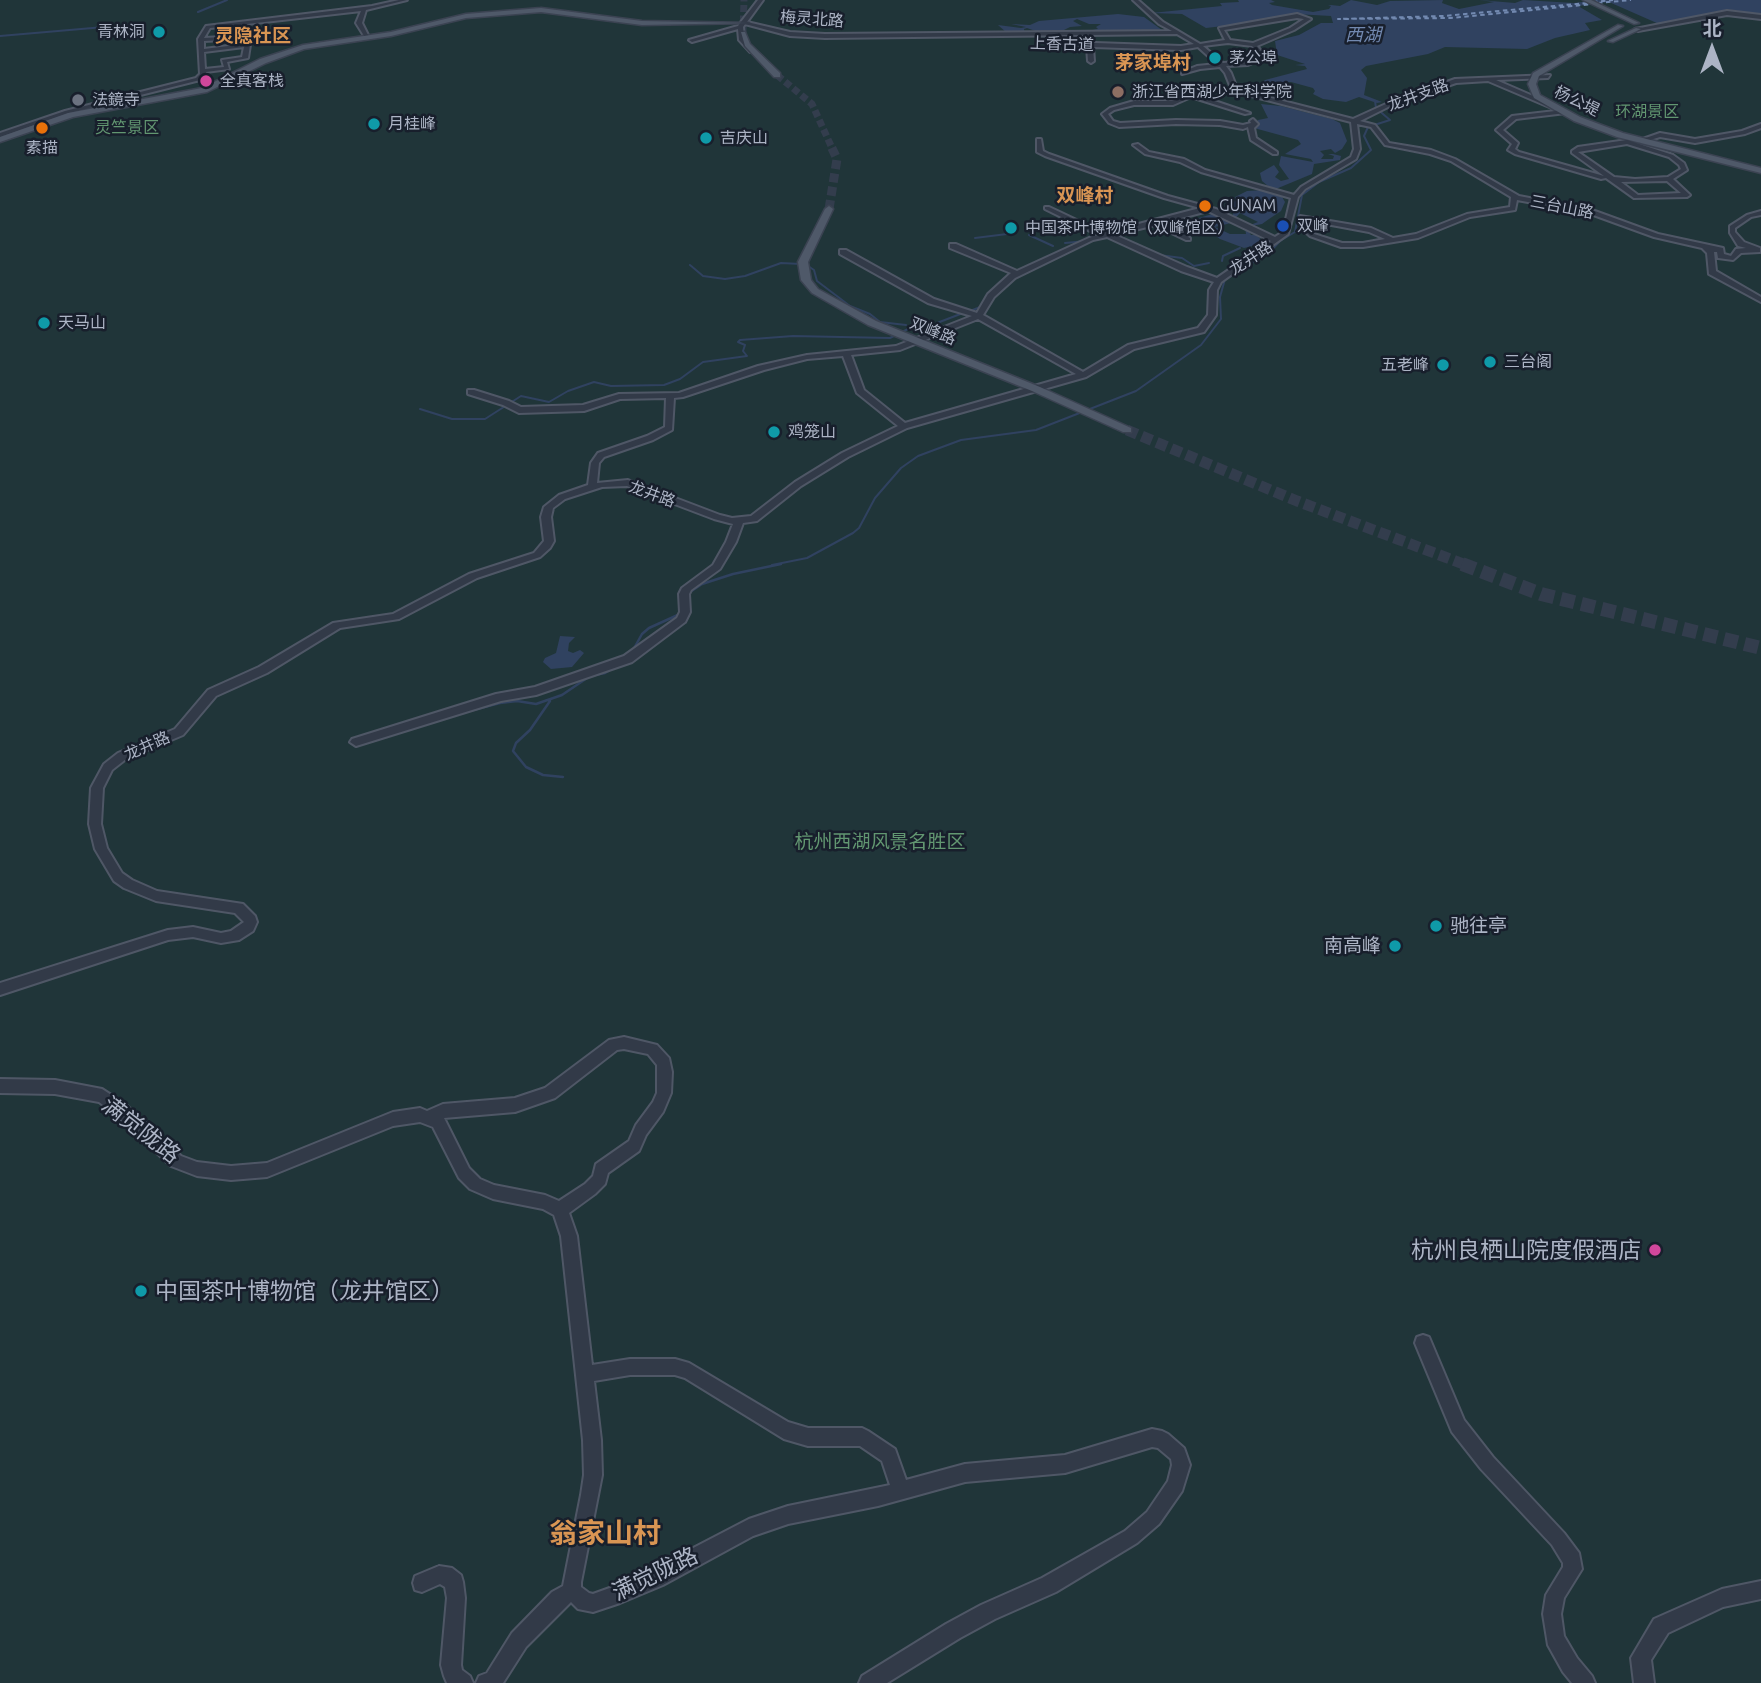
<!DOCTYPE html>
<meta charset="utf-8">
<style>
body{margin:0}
#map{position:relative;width:1761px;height:1683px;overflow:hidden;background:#1e2838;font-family:Ubuntu,"Noto Sans SC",sans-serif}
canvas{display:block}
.north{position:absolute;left:1677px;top:14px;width:70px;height:70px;-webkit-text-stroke:5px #181f2c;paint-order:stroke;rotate:0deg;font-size:19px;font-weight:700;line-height:28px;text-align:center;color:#acb4c5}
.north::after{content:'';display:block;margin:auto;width:24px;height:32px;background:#acb4c5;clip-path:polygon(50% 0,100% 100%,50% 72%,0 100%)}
</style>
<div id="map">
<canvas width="1761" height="1683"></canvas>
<div class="north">北</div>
</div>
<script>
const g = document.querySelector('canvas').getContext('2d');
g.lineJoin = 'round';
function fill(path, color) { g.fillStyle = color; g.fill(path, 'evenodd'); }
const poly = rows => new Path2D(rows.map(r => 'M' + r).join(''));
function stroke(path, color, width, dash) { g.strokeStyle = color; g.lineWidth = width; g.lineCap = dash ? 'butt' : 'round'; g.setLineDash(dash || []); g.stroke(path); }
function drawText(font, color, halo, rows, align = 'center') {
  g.font = font + ' Ubuntu,"Noto Sans SC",sans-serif'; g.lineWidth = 5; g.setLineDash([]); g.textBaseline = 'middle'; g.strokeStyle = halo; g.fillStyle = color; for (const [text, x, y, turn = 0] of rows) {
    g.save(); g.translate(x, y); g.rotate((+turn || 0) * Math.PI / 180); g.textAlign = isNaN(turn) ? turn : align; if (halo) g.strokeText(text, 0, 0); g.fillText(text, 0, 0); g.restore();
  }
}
fill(poly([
 [0,0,1761,0,1761,1683,0,1683]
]), '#203539');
fill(poly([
 [1238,0,1271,0,1275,2,1269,3,1272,5,1313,12,1329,9,1331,6,1328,5,1331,5,1340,6,1351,0,1377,5,1390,1,1443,0,1442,3,1459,9,1494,2,1479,0,1515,3,1523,0,1574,3,1597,0,1761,0,1761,14,1718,11,1659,24,1609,2,1578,6,1602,20,1585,23,1590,30,1555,38,1527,49,1445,47,1428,54,1366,66,1361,70,1367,78,1364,95,1382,102,1377,103,1359,97,1346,102,1323,99,1313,94,1315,91,1313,88,1291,82,1266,83,1256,90,1259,96,1255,94,1255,90,1265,80,1307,69,1305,66,1295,65,1305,64,1277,55,1275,41,1299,35,1321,23,1333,23,1331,16,1295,14,1267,21,1206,28,1182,14,1151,13,1222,6,1220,3,1239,2],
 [1118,14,1144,17,1162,30,1081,32,1098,29,1096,27,1101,24,1089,24,1077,19,1073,21,1082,26,1070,27,1060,32,1041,33,1027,28,1024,29,1025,34,1007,33,998,25,1021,28,1026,27,1011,24,1030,25,1039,21],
 [1261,104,1281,106,1332,119,1340,123,1347,141,1342,149,1335,153,1331,149,1320,151,1324,155,1321,159,1333,159,1334,156,1328,154,1333,154,1341,156,1340,160,1314,164,1312,174,1271,191,1281,195,1285,202,1281,211,1269,219,1262,224,1246,227,1251,235,1256,235,1265,243,1244,248,1220,239,1212,233,1213,228,1202,226,1199,218,1212,214,1223,219,1231,219,1235,209,1228,203,1236,201,1235,197,1247,191,1264,190,1268,186,1262,181,1260,173,1274,165,1279,172,1275,177,1281,181,1289,179,1279,165,1281,156,1313,162,1311,159,1285,154,1301,144,1298,140,1254,128,1258,120,1268,118],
 [1240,213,1258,222,1245,227,1246,234,1230,234,1215,227,1231,223],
 [560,636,575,637,569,643,568,651,573,653,580,650,584,653,572,667,551,669,543,662,545,658,556,653]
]), '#304260');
stroke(poly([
 [198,12,227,0],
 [0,36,139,24],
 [1115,234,1137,245],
 [1029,235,1053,246],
 [975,238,1007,234],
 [1065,243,1086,241],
 [1159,255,1182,258,1194,266,1209,263],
 [1222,261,1223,256,1240,248],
 [690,265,703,276,725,279,745,276,781,263,801,264],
 [808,266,814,270,817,281,850,306,870,314,880,322,906,325],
 [1239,269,1268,254,1280,241,1295,232,1302,195,1319,182,1351,168,1371,150,1364,136,1368,127,1390,120,1376,108,1375,101],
 [970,311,983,306],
 [937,323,963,313],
 [420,409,452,419,485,419,521,396,549,402,568,391,594,382,611,386,664,385,680,379,703,362,747,356,743,351,745,345,738,342,740,340,793,336,890,338,910,328],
 [772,565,807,558,853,533,859,528,875,498,901,468,918,456,961,440,1036,430,1136,391,1201,345,1221,319,1220,297,1225,279]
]), '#304260', 2);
stroke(poly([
 [690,592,702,584,733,574,781,564],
 [632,652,642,634,649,628,680,614],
 [550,701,530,730,516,743,513,751,526,767,543,775,563,777],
 [454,715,500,703,517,701,536,704,562,695,590,676,605,673,615,667],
 [373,741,388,736]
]), '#304260', 2.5);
stroke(poly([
 [1593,2,1613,0],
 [1587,3,1443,16,1338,19,1451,18,1593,4],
 [1598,3,1631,0]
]), '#7289b0', 2, [4.5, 3.5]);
stroke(poly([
 [743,33,744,0],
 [777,75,812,104,832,148]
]), '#333d4d', 7, [7, 3.5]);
stroke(poly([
 [829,209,837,159,831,146]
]), '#333d4d', 9, [9, 4.5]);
stroke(poly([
 [1127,430,1297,501,1466,565]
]), '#333d4d', 11, [11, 5]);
stroke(poly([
 [1462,564,1541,594,1761,648]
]), '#333d4d', 14, [14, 7]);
const minor = poly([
 [399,0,407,0,366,10,362,23,369,37,366,39,356,23,361,11,247,24,250,45,248,58,227,62,229,69,206,72,205,76,200,80,69,113,0,137,0,133,65,111,196,78,200,74,198,39,206,26,372,6,399,0],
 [242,25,243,36,204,38,210,28,242,25],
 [243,39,244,44,204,49,204,41,243,39],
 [244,47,242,57,222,60,224,67,205,69,204,52,244,47],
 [758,0,763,0,747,22,790,32,825,34,1172,31,1159,24,1133,0,1138,0,1163,22,1200,44,1225,40,1219,28,1297,14,1311,19,1294,30,1257,46,1266,57,1248,65,1226,66,1231,73,1236,86,1244,91,1353,119,1386,104,1455,79,1550,75,1548,78,1496,80,1556,106,1554,109,1488,81,1456,83,1390,106,1360,121,1375,125,1389,143,1431,150,1455,159,1519,196,1592,210,1658,234,1723,248,1724,254,1731,256,1736,249,1746,248,1738,246,1730,233,1730,226,1747,215,1761,211,1761,215,1751,217,1735,228,1735,232,1744,242,1760,248,1760,252,1741,253,1733,260,1718,258,1717,252,1714,252,1716,271,1761,297,1761,302,1709,274,1707,253,1702,248,1654,237,1588,213,1517,200,1515,210,1470,217,1418,238,1363,247,1341,247,1310,236,1300,227,1304,219,1300,218,1300,216,1371,228,1393,238,1416,234,1467,214,1510,207,1511,197,1451,161,1430,154,1385,145,1371,127,1357,124,1360,149,1356,159,1305,189,1298,197,1288,234,1221,282,1217,290,1216,315,1204,332,1134,349,1086,377,907,428,848,457,801,486,757,521,743,523,736,542,720,569,691,590,689,594,690,612,685,622,632,662,536,695,501,701,356,746,350,742,352,739,496,694,535,687,624,656,677,618,680,612,679,594,682,588,713,565,726,542,733,524,714,519,627,486,602,487,565,499,553,508,551,517,554,541,550,548,540,557,477,578,399,619,340,628,267,673,216,696,183,735,126,759,112,770,103,788,101,824,107,848,122,873,132,880,157,891,243,904,255,916,257,922,253,931,239,940,221,943,193,937,168,940,0,995,0,983,168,930,193,927,221,933,231,931,244,922,235,913,156,901,124,888,114,881,95,849,89,824,91,788,104,764,118,753,175,729,208,690,259,667,333,623,393,614,469,574,534,553,544,541,541,517,544,507,559,495,588,485,591,463,598,453,647,436,665,427,666,398,620,399,584,411,519,413,503,405,468,394,468,390,474,390,509,401,521,407,583,405,619,394,679,393,758,366,807,355,896,346,972,316,928,303,840,254,840,250,846,250,934,299,977,313,988,294,1011,273,950,248,950,244,956,244,1017,271,1089,238,1098,235,1045,209,1045,207,1049,207,1104,233,1200,208,1164,198,1045,156,1037,152,1037,139,1041,139,1043,151,1049,154,1168,196,1216,209,1275,237,1283,232,1291,198,1201,172,1180,162,1145,154,1133,145,1138,144,1149,152,1184,159,1205,170,1294,195,1301,187,1351,157,1354,149,1351,122,1240,93,1231,88,1225,73,1220,67,1200,69,1182,74,1182,72,1197,66,1217,64,1198,47,1181,50,1093,47,1094,61,1091,63,1088,61,1087,46,1064,44,1067,42,1181,46,1194,44,1177,34,825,38,790,36,745,24,743,27,744,39,754,52,750,52,739,40,738,29,692,42,689,40,738,26,758,0],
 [1297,18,1304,19,1290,28,1253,43,1230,40,1224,30,1297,18],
 [1228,43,1252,46,1261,55,1247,61,1223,63,1203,46,1228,43],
 [1208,211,1271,241,1217,278,1187,267,1115,235,1155,225,1186,240,1190,240,1190,238,1162,223,1208,211],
 [1310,221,1369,232,1385,239,1363,243,1342,243,1314,234,1307,227,1310,221],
 [1107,237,1181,271,1214,282,1209,290,1208,315,1198,328,1128,345,1083,372,983,315,994,297,1015,278,1093,240,1107,237],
 [978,319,1076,374,905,423,864,390,851,355,900,350,978,319],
 [843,356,857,393,898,426,842,453,795,482,751,516,732,518,720,515,628,480,597,483,599,463,604,457,653,440,672,430,674,398,683,397,764,370,807,359,843,356],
 [1727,11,1761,15,1761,19,1727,15,1638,31,1635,29,1727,11],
 [1191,93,1250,113,1245,114,1191,97,1173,105,1134,105,1114,110,1108,114,1113,121,1120,123,1176,120,1220,121,1243,125,1251,123,1250,121,1253,119,1258,124,1254,128,1256,138,1277,152,1277,154,1273,154,1251,140,1248,127,1243,129,1220,125,1176,124,1119,127,1109,123,1102,114,1110,108,1134,101,1172,101,1191,93],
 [1564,110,1566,113,1516,119,1503,130,1518,143,1515,149,1519,152,1604,176,1572,153,1572,151,1578,147,1627,140,1673,155,1684,163,1687,170,1673,179,1690,195,1687,197,1634,198,1606,178,1601,179,1515,154,1508,150,1512,144,1496,130,1512,116,1564,110],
 [1627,144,1669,157,1679,165,1681,169,1668,177,1635,179,1614,177,1578,152,1627,144],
 [1667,181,1681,193,1638,195,1621,182,1667,181],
 [1761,124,1761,128,1745,134,1695,143,1660,137,1640,143,1637,141,1660,133,1695,139,1742,131,1761,124],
 [624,1037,657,1045,669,1058,672,1072,671,1093,663,1112,646,1135,639,1151,608,1173,605,1184,595,1194,569,1213,577,1236,592,1365,630,1359,675,1359,689,1363,788,1422,808,1428,862,1428,868,1431,895,1449,906,1480,965,1464,1065,1455,1152,1429,1162,1431,1168,1434,1184,1448,1190,1465,1182,1491,1159,1524,1137,1543,1056,1592,995,1619,960,1638,887,1683,859,1683,862,1676,946,1624,981,1605,1042,1578,1125,1531,1147,1512,1168,1481,1172,1465,1171,1459,1158,1448,1152,1447,1065,1473,965,1482,878,1506,788,1524,753,1536,663,1585,620,1603,593,1612,578,1609,571,1602,526,1647,503,1683,476,1683,479,1676,487,1673,512,1633,552,1592,563,1586,581,1495,584,1475,583,1440,561,1236,554,1215,543,1209,493,1199,470,1189,459,1178,433,1127,420,1122,393,1126,267,1177,231,1180,197,1176,171,1166,115,1114,99,1102,55,1094,0,1093,0,1079,55,1080,102,1089,125,1104,181,1156,197,1162,231,1166,267,1163,393,1112,420,1108,427,1111,443,1104,515,1098,545,1088,609,1040,624,1037],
 [624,1049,648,1054,657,1065,657,1093,653,1102,636,1125,629,1141,596,1164,593,1176,585,1184,559,1201,545,1195,494,1185,480,1179,469,1168,444,1118,515,1112,555,1098,617,1050,624,1049],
 [630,1375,675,1375,685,1378,784,1439,808,1446,860,1446,882,1461,890,1485,788,1506,749,1519,649,1571,618,1585,593,1594,589,1593,581,1587,581,1582,602,1475,601,1440,594,1381,630,1375],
 [1423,1335,1429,1337,1464,1420,1493,1457,1564,1533,1579,1553,1582,1569,1564,1598,1561,1614,1564,1636,1577,1658,1592,1676,1595,1683,1572,1683,1563,1672,1548,1645,1543,1614,1546,1595,1563,1567,1563,1563,1552,1545,1481,1469,1452,1432,1415,1343,1417,1337,1423,1335],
 [439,1566,452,1568,461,1575,463,1582,465,1598,461,1665,462,1670,470,1676,473,1683,447,1683,444,1676,441,1665,447,1598,445,1587,440,1584,422,1592,415,1590,413,1583,415,1576,439,1566],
 [1761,1581,1761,1599,1723,1607,1668,1633,1651,1660,1654,1683,1634,1683,1631,1658,1654,1619,1722,1589,1761,1581]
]);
const major = poly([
 [1583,0,1591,0,1639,23,1634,24,1583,0],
 [541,8,642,21,749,23,642,25,541,12,466,18,391,36,304,49,266,63,207,92,73,117,0,142,0,137,68,113,202,88,260,59,303,45,391,32,466,14,541,8],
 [1618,25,1623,26,1539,76,1536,84,1540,95,1580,117,1623,133,1761,168,1761,173,1617,137,1574,121,1534,98,1528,84,1533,73,1618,25],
 [1636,28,1641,29,1613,42,1608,41,1636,28],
 [741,32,745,32,750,44,780,73,780,77,774,77,745,46,741,32],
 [829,206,833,209,808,262,811,280,818,289,876,321,1040,387,1131,428,1131,432,1123,432,1032,391,868,325,812,293,801,280,798,262,825,209,829,206]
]);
stroke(minor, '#4f5766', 4);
stroke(major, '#3b4352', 3);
fill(minor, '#323a48');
fill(major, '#4f5969');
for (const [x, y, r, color] of [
 [159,32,7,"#0f9aa8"],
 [1215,58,7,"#0f9aa8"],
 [206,81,7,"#d1479c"],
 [1118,92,7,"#8d6e63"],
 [78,100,7,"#6b7280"],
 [374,124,7,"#0f9aa8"],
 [42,128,7,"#e8710a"],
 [706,138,7,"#0f9aa8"],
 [1205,206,7,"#e8710a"],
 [1283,226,7,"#1a4fb4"],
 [1011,228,7,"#0f9aa8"],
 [44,323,7,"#0f9aa8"],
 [1490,362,7,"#0f9aa8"],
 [1443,365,7,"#0f9aa8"],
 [774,432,7,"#0f9aa8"],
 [1436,926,7,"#0f9aa8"],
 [1395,946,7,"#0f9aa8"],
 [1655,1250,7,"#d1479c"],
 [141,1291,7,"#0f9aa8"]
]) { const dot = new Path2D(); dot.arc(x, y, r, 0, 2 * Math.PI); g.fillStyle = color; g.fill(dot); stroke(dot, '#181f2c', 2.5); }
drawText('16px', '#acb4c5', '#181f2c', [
 ["梅灵北路",812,19,4],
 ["上香古道",1062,44,2],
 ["龙井支路",1418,95,-20],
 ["杨公堤",1577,101,26],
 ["三台山路",1562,207,11],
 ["龙井路",1251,258,-33],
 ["双峰路",933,331,22],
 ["龙井路",652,494,20],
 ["龙井路",147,746,-24]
]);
drawText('16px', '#acb4c5', '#181f2c', [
 ["青林洞",145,32,"right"],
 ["茅公埠",1229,58],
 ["全真客栈",220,81],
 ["浙江省西湖少年科学院",1132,92],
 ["法鏡寺",92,100],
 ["月桂峰",388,124],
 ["吉庆山",720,138],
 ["素描",42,148,"center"],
 ["GUNAM",1219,206],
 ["双峰",1297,226],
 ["中国茶叶博物馆（双峰馆区）",1025,228],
 ["天马山",58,323],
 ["三台阁",1504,362],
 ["五老峰",1429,365,"right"],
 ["鸡笼山",788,432]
], 'left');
drawText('16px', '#629771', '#181f2c', [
 ["环湖景区",1647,112],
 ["灵竺景区",127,128]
]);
drawText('italic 18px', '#7289b0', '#181f2c', [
 ["西湖",1363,35]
]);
drawText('bold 19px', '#d99553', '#181f2c', [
 ["灵隐社区",253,36],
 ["茅家埠村",1153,63],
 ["双峰村",1085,196]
]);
drawText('19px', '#629771', '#181f2c', [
 ["杭州西湖风景名胜区",880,842]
]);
drawText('19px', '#acb4c5', '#181f2c', [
 ["驰往亭",1450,926],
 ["南高峰",1381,946,"right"]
], 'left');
drawText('23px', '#acb4c5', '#181f2c', [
 ["满觉陇路",141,1130,38],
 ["满觉陇路",655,1574,-26]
]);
drawText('23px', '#acb4c5', '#181f2c', [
 ["杭州良栖山院度假酒店",1641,1250],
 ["中国茶叶博物馆（龙井馆区）",155,1291,"left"]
], 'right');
drawText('bold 28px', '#d99553', '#181f2c', [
 ["翁家山村",605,1534]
]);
</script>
